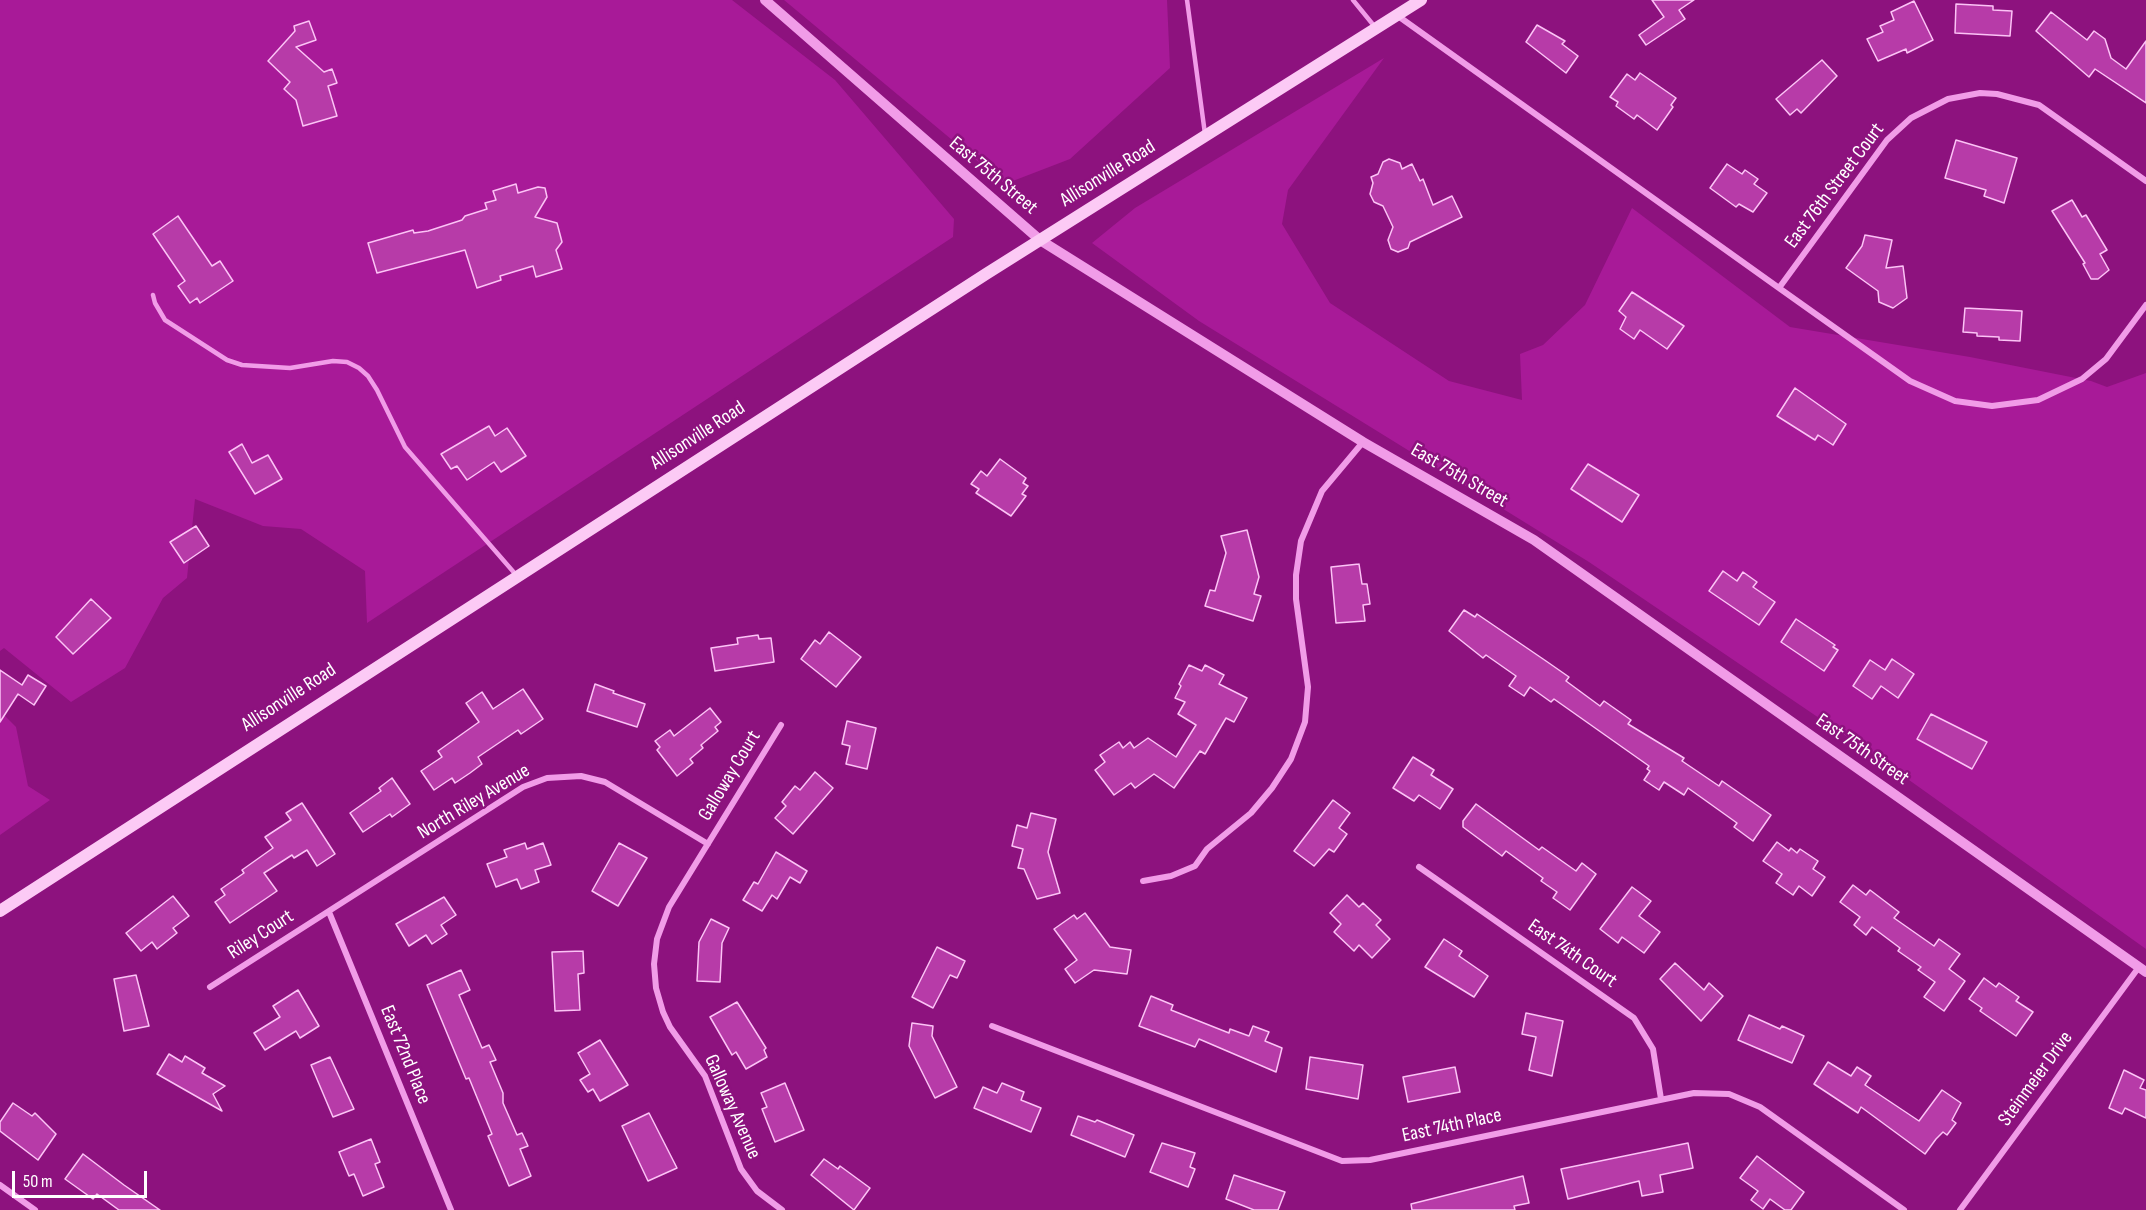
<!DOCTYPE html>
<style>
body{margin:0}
#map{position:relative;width:2146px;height:1210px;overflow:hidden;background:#8d127e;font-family:"Sofia Sans Condensed",sans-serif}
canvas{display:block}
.scale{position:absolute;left:12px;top:1171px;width:135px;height:27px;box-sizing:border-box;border:3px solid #fff;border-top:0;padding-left:8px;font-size:18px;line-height:21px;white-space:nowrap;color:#fff;-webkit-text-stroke:4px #8d127e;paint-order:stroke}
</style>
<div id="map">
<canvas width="2146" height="1210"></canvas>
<div class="scale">50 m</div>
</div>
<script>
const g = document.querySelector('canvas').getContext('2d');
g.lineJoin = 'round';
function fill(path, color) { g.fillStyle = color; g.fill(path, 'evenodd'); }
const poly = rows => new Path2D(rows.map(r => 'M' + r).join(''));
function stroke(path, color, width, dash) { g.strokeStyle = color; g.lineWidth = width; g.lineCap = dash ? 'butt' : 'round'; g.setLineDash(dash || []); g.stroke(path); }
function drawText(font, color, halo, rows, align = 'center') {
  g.font = font + ' "Sofia Sans Condensed",sans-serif'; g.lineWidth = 5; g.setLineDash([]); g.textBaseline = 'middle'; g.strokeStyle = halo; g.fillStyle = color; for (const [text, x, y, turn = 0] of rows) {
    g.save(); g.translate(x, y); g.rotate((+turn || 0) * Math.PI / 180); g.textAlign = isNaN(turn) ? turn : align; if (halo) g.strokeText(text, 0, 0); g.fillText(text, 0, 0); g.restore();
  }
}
fill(poly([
 [0,0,732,0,835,80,954,219,953,237,367,623,365,571,301,529,263,526,195,499,187,578,163,598,125,668,71,702,4,648,0,651],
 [784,0,1167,0,1170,68,1070,159,1005,184],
 [1384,58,1288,190,1282,224,1330,303,1449,381,1522,400,1520,354,1543,345,1585,305,1632,208,1790,327,1970,357,2091,381,2107,387,2146,373,2146,949,1881,760,1589,562,1199,321,1092,243,1135,208],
 [0,711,16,727,28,786,50,800,0,835]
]), '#a81a98');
const building = poly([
 [1652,0,1694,0,1679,10,1685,19,1646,45,1639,35,1664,17,1652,0],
 [1914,1,1933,40,1907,53,1906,49,1878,61,1867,39,1883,32,1880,26,1894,20,1891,12,1914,1],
 [1956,4,1993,6,1993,10,2012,11,2010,36,1955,33,1956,4],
 [2051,12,2087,40,2094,31,2105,39,2111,58,2126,69,2146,41,2146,103,2095,69,2089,77,2036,31,2051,12],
 [309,21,316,40,296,47,324,72,332,69,337,83,328,86,337,116,303,126,296,100,284,89,290,82,268,61,295,31,294,26,309,21],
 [1537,25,1565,41,1562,44,1578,56,1566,73,1526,42,1537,25],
 [1822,60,1837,76,1801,113,1797,109,1790,115,1776,99,1822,60],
 [1640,73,1676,98,1671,105,1673,107,1657,130,1637,115,1634,119,1616,106,1618,102,1610,97,1627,74,1635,80,1640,73],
 [1956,140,2017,158,2004,203,1984,196,1986,190,1945,178,1956,140],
 [1389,159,1400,163,1402,169,1412,164,1420,181,1423,179,1433,205,1452,196,1462,217,1410,242,1408,248,1398,252,1391,249,1388,240,1393,227,1383,206,1374,202,1370,194,1373,183,1371,177,1378,174,1383,162,1389,159],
 [1727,164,1742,174,1745,170,1758,179,1754,184,1767,193,1753,212,1739,204,1736,207,1710,188,1727,164],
 [516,184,518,193,538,187,545,188,547,197,535,217,557,223,562,242,556,250,562,269,536,277,533,266,500,276,501,280,477,288,465,250,377,273,368,243,413,230,414,233,428,231,462,220,465,216,487,209,485,203,496,200,493,191,516,184],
 [2072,200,2082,217,2086,215,2107,250,2100,254,2109,270,2098,279,2091,279,2083,264,2085,263,2052,211,2072,200],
 [178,216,212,266,220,261,233,281,200,303,197,298,190,303,178,286,185,281,153,234,178,216],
 [1865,235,1892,240,1886,268,1903,266,1907,298,1893,308,1879,302,1878,291,1846,268,1862,246,1865,235],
 [1632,292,1684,326,1667,349,1640,330,1634,339,1620,329,1626,317,1619,311,1632,292],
 [1965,308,2022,311,2020,341,1999,340,1999,337,1977,336,1977,333,1963,332,1965,308],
 [1795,388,1846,424,1833,445,1818,435,1815,440,1777,416,1795,388],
 [489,426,495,436,507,428,526,456,501,472,494,462,467,480,457,466,451,469,441,454,489,426],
 [242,444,252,463,268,455,282,479,255,494,229,452,242,444],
 [1000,459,1026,478,1023,483,1028,486,1022,494,1026,496,1011,516,976,493,979,489,971,484,981,471,987,476,1000,459],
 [1588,464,1639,495,1622,522,1571,489,1588,464],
 [196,526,209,546,184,563,170,542,196,526],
 [1247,530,1259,577,1254,594,1261,596,1253,621,1205,606,1210,590,1215,591,1226,553,1221,536,1247,530],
 [1359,564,1362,584,1367,584,1370,604,1363,605,1365,621,1336,623,1331,567,1359,564],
 [1723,571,1737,581,1743,572,1757,582,1753,587,1775,602,1759,625,1709,591,1723,571],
 [91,599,111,618,73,654,56,637,91,599],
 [1464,610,1475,617,1477,614,1546,661,1569,677,1566,681,1600,706,1604,701,1631,720,1628,724,1684,758,1682,761,1719,786,1722,781,1771,815,1753,841,1734,827,1737,823,1688,788,1684,795,1664,782,1659,790,1644,780,1650,771,1647,769,1649,766,1554,699,1551,702,1530,687,1524,696,1509,686,1516,676,1486,655,1483,658,1449,631,1464,610],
 [1796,619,1835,645,1833,647,1838,650,1824,671,1781,642,1796,619],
 [829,632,861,657,836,687,801,659,815,640,820,644,829,632],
 [758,635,759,639,771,638,774,662,715,671,711,648,738,644,737,638,758,635],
 [1892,659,1914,674,1898,698,1881,686,1872,699,1853,686,1870,660,1885,670,1892,659],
 [1189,665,1202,671,1205,665,1224,675,1219,684,1247,698,1234,722,1226,718,1205,754,1200,751,1174,788,1154,774,1135,788,1131,783,1114,795,1095,770,1105,762,1100,755,1119,742,1123,748,1130,742,1134,748,1148,738,1176,757,1196,725,1178,714,1185,702,1175,698,1181,686,1179,684,1189,665],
 [0,670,22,685,28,675,46,686,34,705,18,694,0,722,0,670],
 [595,684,614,691,613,693,645,704,637,727,587,711,595,684],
 [523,689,543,719,521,734,518,730,478,757,482,764,470,773,455,783,452,778,434,790,421,771,442,757,438,751,479,722,466,703,482,692,493,709,523,689],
 [710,708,721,722,715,727,718,731,701,745,703,748,690,759,693,763,677,776,657,750,660,747,655,741,670,730,674,736,710,708],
 [1931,714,1987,742,1972,769,1917,739,1931,714],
 [847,721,876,728,867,769,846,764,850,746,842,744,847,721],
 [1413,757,1434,770,1431,775,1453,789,1440,809,1419,795,1414,801,1393,788,1413,757],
 [815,772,833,788,793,834,775,818,786,806,782,802,795,786,800,790,815,772],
 [392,778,410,804,392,817,390,814,363,832,350,813,381,791,379,788,392,778],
 [1333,800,1350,813,1339,828,1347,834,1334,852,1329,849,1314,866,1294,851,1333,800],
 [302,803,335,854,317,866,307,850,294,858,292,855,264,873,277,891,230,923,215,902,225,895,221,889,244,873,242,870,273,848,265,837,291,820,286,813,302,803],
 [1476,804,1539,850,1542,847,1576,871,1582,863,1596,874,1570,910,1553,898,1557,892,1541,881,1543,878,1506,851,1502,856,1463,827,1463,821,1476,804],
 [1031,813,1056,819,1048,852,1060,893,1037,899,1024,869,1018,868,1023,849,1012,846,1017,825,1027,828,1031,813],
 [1777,842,1789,851,1791,848,1797,853,1800,849,1818,861,1813,869,1825,877,1812,896,1799,886,1793,895,1776,883,1782,874,1763,861,1777,842],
 [525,843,527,849,543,843,551,865,535,870,539,882,521,889,517,879,496,887,487,864,507,857,504,850,525,843],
 [619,843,647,858,618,906,592,891,619,843],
 [776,852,807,871,800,883,790,877,777,899,772,895,762,911,743,900,754,882,758,884,776,852],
 [1853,885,1866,895,1870,890,1899,912,1894,918,1934,946,1939,939,1960,954,1949,969,1965,981,1944,1011,1924,997,1935,982,1918,970,1921,967,1898,951,1900,948,1872,927,1866,935,1854,925,1860,917,1840,902,1853,885],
 [1632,887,1651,901,1639,916,1660,932,1644,953,1622,937,1618,943,1600,929,1632,887],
 [1347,895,1359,907,1363,903,1381,920,1376,925,1390,939,1372,958,1359,945,1354,951,1334,932,1341,924,1330,913,1347,895],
 [173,896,189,916,173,928,177,933,157,949,152,942,141,951,126,933,173,896],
 [444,897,456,915,441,925,447,934,432,944,426,935,409,946,396,924,444,897],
 [1085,913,1110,947,1131,950,1127,974,1094,970,1075,983,1065,969,1077,960,1054,929,1074,915,1077,919,1085,913],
 [711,919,729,928,722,943,720,982,697,981,699,942,711,919],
 [1444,939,1462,951,1459,956,1488,976,1474,997,1425,967,1444,939],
 [937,947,965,961,957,978,950,975,933,1008,912,997,937,947],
 [583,951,584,973,578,974,580,1010,555,1011,552,952,583,951],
 [1675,963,1704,990,1709,983,1723,996,1701,1021,1660,979,1675,963],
 [461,970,470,990,459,995,482,1048,489,1045,496,1060,490,1062,503,1093,503,1103,517,1135,522,1133,528,1146,520,1149,531,1176,509,1186,488,1136,492,1134,469,1078,466,1079,427,985,461,970],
 [136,975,149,1026,124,1031,114,979,136,975],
 [1984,978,1996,987,1999,983,2019,997,2016,1001,2033,1012,2016,1036,1980,1011,1982,1008,1969,999,1984,978],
 [298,990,319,1026,300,1038,296,1031,265,1050,254,1033,280,1017,273,1006,298,990],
 [1151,996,1173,1005,1171,1010,1229,1033,1230,1029,1249,1036,1253,1026,1269,1032,1265,1041,1282,1048,1276,1072,1199,1039,1195,1047,1139,1026,1151,996],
 [737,1002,766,1048,764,1050,767,1057,746,1069,736,1052,732,1055,710,1017,737,1002],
 [1526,1013,1563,1021,1552,1076,1529,1070,1536,1037,1522,1034,1526,1013],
 [1749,1015,1780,1029,1782,1026,1804,1036,1792,1063,1738,1040,1749,1015],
 [912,1023,933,1026,932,1036,957,1087,935,1098,909,1046,912,1023],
 [600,1040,628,1085,600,1101,593,1089,588,1092,580,1080,590,1074,578,1053,600,1040],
 [169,1054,182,1062,185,1056,205,1068,202,1073,225,1086,213,1094,222,1111,157,1074,169,1054],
 [330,1057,354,1109,333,1117,311,1065,330,1057],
 [1310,1057,1363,1065,1358,1099,1306,1089,1310,1057],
 [1828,1062,1851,1076,1857,1067,1871,1076,1865,1085,1919,1121,1942,1090,1961,1103,1952,1120,1956,1123,1947,1135,1943,1132,1936,1139,1925,1154,1861,1107,1858,1113,1814,1084,1828,1062],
 [1455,1067,1460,1092,1408,1102,1403,1077,1455,1067],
 [2124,1070,2144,1080,2140,1088,2146,1090,2146,1118,2125,1108,2122,1114,2109,1108,2124,1070],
 [785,1083,804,1130,775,1142,762,1109,767,1107,761,1093,785,1083],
 [1002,1083,1024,1092,1021,1100,1041,1108,1031,1132,974,1108,983,1087,997,1093,1002,1083],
 [13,1103,32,1116,35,1113,56,1134,38,1160,0,1131,0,1122,13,1103],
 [649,1113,677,1168,648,1181,622,1126,649,1113],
 [1078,1116,1095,1122,1097,1120,1134,1135,1125,1157,1071,1135,1078,1116],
 [371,1139,380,1162,375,1164,384,1187,363,1196,354,1174,349,1176,339,1152,371,1139],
 [1162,1143,1195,1153,1190,1167,1195,1169,1188,1187,1150,1172,1162,1143],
 [1688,1143,1693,1168,1660,1175,1663,1192,1642,1196,1639,1181,1568,1199,1561,1169,1688,1143],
 [83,1154,124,1185,160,1210,119,1210,97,1194,93,1199,65,1179,83,1154],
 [1757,1156,1804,1192,1791,1210,1785,1210,1770,1199,1763,1209,1751,1200,1758,1191,1740,1178,1757,1156],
 [824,1159,838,1169,840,1166,870,1188,854,1210,811,1175,824,1159],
 [1234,1175,1285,1192,1278,1210,1254,1210,1226,1199,1234,1175],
 [1523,1176,1529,1203,1514,1206,1515,1210,1412,1210,1411,1204,1523,1176]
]);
fill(building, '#b73ba8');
stroke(building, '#fcc3f6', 1.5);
stroke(poly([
 [1187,0,1205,134],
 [1353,0,1375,27],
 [153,295,155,303,165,320,227,360,242,365,290,368,333,361,347,362,359,368,368,376,377,390,405,447,517,576]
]), '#f19ce8', 4.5);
stroke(poly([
 [1398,16,1779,288],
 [2146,181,2039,105,1997,94,1980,93,1948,99,1911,118,1887,140,1779,288,1910,381,1955,401,1992,406,2038,400,2082,379,2106,359,2146,305],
 [781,725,669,907,657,939,654,964,656,988,663,1012,670,1027,705,1076,741,1169,757,1191,782,1210],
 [1419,867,1634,1018,1653,1049,1661,1099],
 [1143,881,1171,876,1195,866,1207,849,1251,813,1272,788,1291,759,1305,722,1308,687,1296,599,1296,575,1301,541,1322,491,1363,442],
 [329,912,451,1210],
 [210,987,523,787,547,778,581,776,605,782,708,844],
 [992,1026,1342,1161,1370,1160,1694,1093,1729,1094,1760,1107,1904,1210],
 [0,1185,35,1210],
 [1960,1210,2139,967]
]), '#f19ce8', 6);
stroke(poly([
 [765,0,1040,240,1363,442,1534,540,2146,972]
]), '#f19ce8', 10);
stroke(poly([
 [0,911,986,274,1421,0]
]), '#fccaf5', 12);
drawText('20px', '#fff', '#8d127e', [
 ["Allisonville Road",1108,174,-32],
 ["East 75th Street",993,176,40],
 ["East 76th Street Court",1835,186,-53],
 ["Allisonville Road",698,436,-33],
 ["East 75th Street",1459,476,30],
 ["Allisonville Road",289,698,-33],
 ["East 75th Street",1862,750,35],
 ["Galloway Court",730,776,-59],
 ["North Riley Avenue",474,802,-31],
 ["Riley Court",261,935,-33],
 ["East 74th Court",1572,954,35],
 ["East 72nd Place",405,1055,68],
 ["Steinmeier Drive",2036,1079,-54],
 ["Galloway Avenue",732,1107,66],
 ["East 74th Place",1452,1126,-12]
]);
</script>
